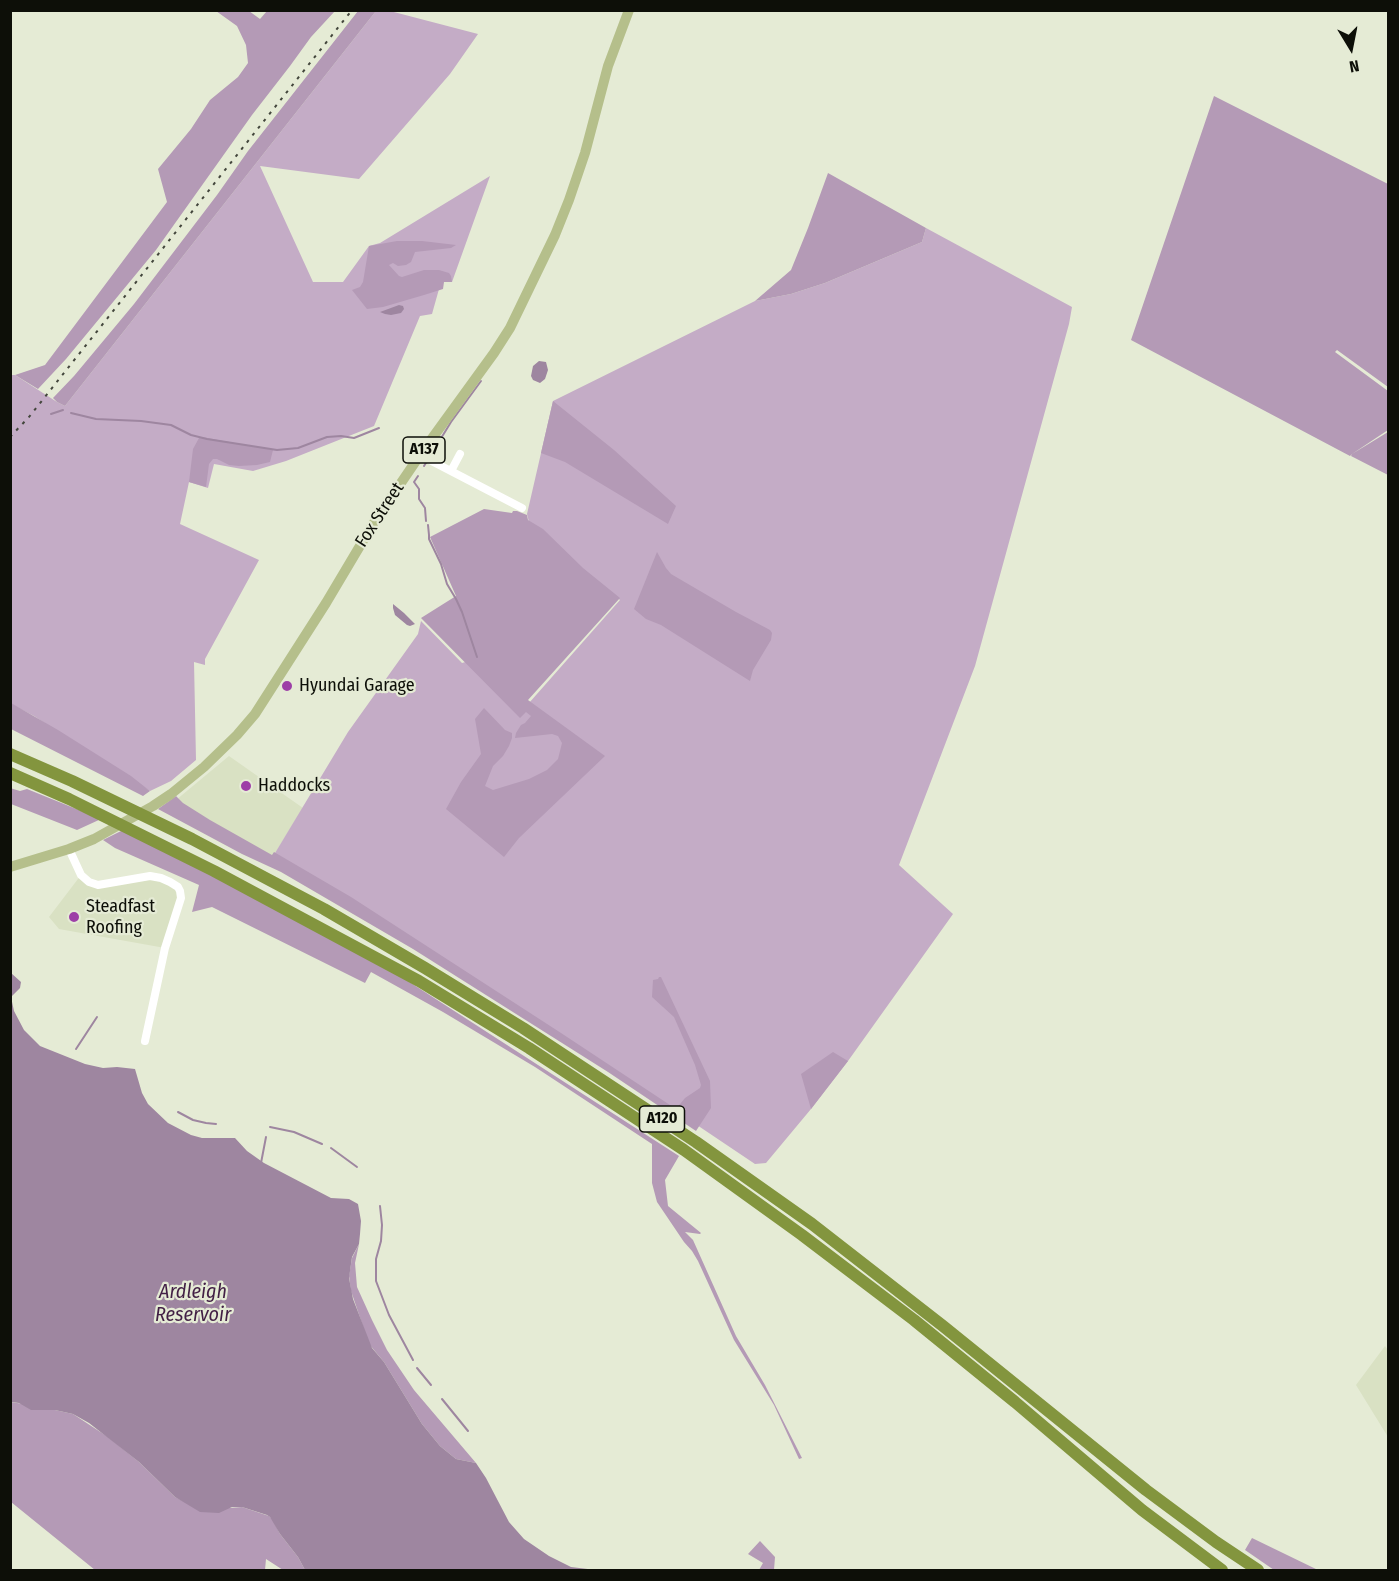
<!DOCTYPE html>
<style>
body{margin:0}
#map{position:relative;width:1399px;height:1581px;overflow:hidden;background:#e5ebd5;font-family:"Fira Sans Condensed",sans-serif}
canvas{display:block}
.frame{position:absolute;inset:0;border:12px solid #0d0f08;pointer-events:none}
.north{position:absolute;left:1321px;top:18px;width:60px;height:60px;-webkit-text-stroke:4px #e5ebd5;paint-order:stroke;rotate:170deg;font-size:16px;font-weight:700;line-height:24px;text-align:center;color:#0d0f08}
.north::after{content:'';display:block;margin:auto;width:21px;height:27px;background:#0d0f08;clip-path:polygon(50% 0,100% 100%,50% 72%,0 100%)}
</style>
<div id="map">
<canvas width="1399" height="1581"></canvas>
<div class="frame"></div>
<div class="north">N</div>
</div>
<script>
const g = document.querySelector('canvas').getContext('2d');
g.lineJoin = 'round';
function fill(path, color) { g.fillStyle = color; g.fill(path, 'evenodd'); }
const poly = rows => new Path2D(rows.map(r => 'M' + r).join(''));
function stroke(path, color, width, dash) { g.strokeStyle = color; g.lineWidth = width; g.lineCap = dash ? 'butt' : 'round'; g.setLineDash(dash || []); g.stroke(path); }
function drawText(font, color, halo, rows, align = 'center') {
  g.font = font + ' "Fira Sans Condensed",sans-serif'; g.lineWidth = 4.5; g.setLineDash([]); g.textBaseline = 'middle'; g.strokeStyle = halo; g.fillStyle = color; for (const [text, x, y, turn = 0] of rows) {
    g.save(); g.translate(x, y); g.rotate((+turn || 0) * Math.PI / 180); g.textAlign = isNaN(turn) ? turn : align; if (halo) g.strokeText(text, 0, 0); g.fillText(text, 0, 0); g.restore();
  }
}
fill(poly([
 [229,756,303,808,272,858,176,800],
 [81,875,98,885,150,876,180,891,165,948,59,929,49,917],
 [1385,1346,1388,1350,1388,1437,1356,1385]
]), '#d9e1c3');
fill(poly([
 [376,11,390,11,478,34,450,74,359,179,260,166,313,282,343,282,369,246,380,243,490,176,452,282,443,282,443,289,439,289,432,314,420,316,374,426,286,461,253,471,214,464,208,488,189,482,180,524,259,560,205,659,205,665,194,662,196,760,171,781,150,791,34,716,11,704,10,375,15,375,57,402,65,406],
 [926,228,1072,307,1069,324,975,666,899,865,953,914,848,1061,811,1109,766,1163,755,1164,630,1080,272,858,348,732,418,634,421,621,462,663,479,658,529,703,620,600,599,584,529,522,527,514,553,401,755,301,791,294,825,283,922,242]
]), '#c4acc6');
fill(poly([
 [216,11,249,11,260,19,267,11,335,11,311,37,290,66,252,115,156,250,66,359,38,389,15,375,45,365,167,202,158,169,191,129,210,100,238,77,248,63,246,45,237,26],
 [358,11,376,11,65,406,57,402,53,398,74,376,134,304,217,195,248,151],
 [1214,96,1388,184,1388,387,1337,350,1335,352,1388,391,1388,430,1352,454,1388,432,1388,475,1351,456,1352,454,1350,456,1131,340],
 [828,173,926,228,922,242,825,283,791,294,755,301,791,270,808,228],
 [397,241,422,241,456,245,451,248,415,252,411,262,406,265,398,266,393,263,389,265,399,276,402,277,424,270,439,270,449,273,451,276,452,282,444,282,443,289,424,295,383,307,367,309,352,290,360,287,363,282,369,246],
 [553,401,614,450,676,506,668,524,565,462,541,453],
 [202,437,273,450,270,462,257,465,239,466,229,465,217,459,213,459,209,464,206,487,189,482,193,449,199,438],
 [484,509,512,513,513,511,517,511,527,515,528,520,543,529,583,568,620,598,528,700,605,756,519,838,504,857,446,809,461,782,481,754,475,719,484,708,505,730,512,733,512,738,509,746,503,756,493,766,485,786,493,790,529,779,547,770,558,759,562,743,558,736,552,734,515,738,516,733,521,725,525,723,531,716,526,712,520,718,421,618,456,596,430,537],
 [657,552,666,568,671,574,736,612,770,630,772,633,771,640,753,670,750,681,661,625,646,619,634,609],
 [11,703,58,730,131,776,150,791,143,796,11,729],
 [10,788,20,791,27,789,101,819,77,830,11,804],
 [176,796,183,803,210,820,272,855,274,852,351,897,561,1033,676,1109,685,1098,700,1088,701,1085,695,1065,674,1017,652,997,653,980,658,979,659,977,661,977,710,1081,711,1108,696,1131,608,1072,413,949,281,872,242,854,158,809],
 [129,827,397,974,679,1156,665,1180,668,1206,701,1233,700,1234,685,1232,693,1240,736,1336,765,1385,802,1458,799,1459,774,1405,734,1340,698,1261,692,1251,684,1242,657,1202,652,1183,652,1144,535,1067,443,1012,371,972,365,983,212,907,192,912,199,885,115,848,103,840],
 [833,1052,848,1061,811,1109,801,1074],
 [359,1244,355,1263,357,1287,372,1320,387,1350,414,1390,476,1463,456,1459,440,1446,422,1424,384,1362,369,1344,351,1291,349,1276,352,1258],
 [10,1402,24,1404,30,1409,55,1410,73,1414,108,1437,139,1462,175,1497,185,1502,229,1508,242,1507,269,1516,273,1520,280,1534,298,1557,305,1570,283,1570,266,1559,265,1570,95,1570,11,1502],
 [1252,1538,1318,1570,1274,1570,1245,1550],
 [760,1541,775,1557,774,1570,759,1570,763,1563,748,1554]
]), '#b49ab6');
fill(poly([
 [399,305,403,306,404,309,401,313,391,315,385,314,380,312],
 [539,361,546,362,548,370,545,379,540,383,533,380,531,376,533,366],
 [393,604,404,613,415,624,410,626,407,625,395,615,393,608],
 [11,973,21,982,20,988,11,997,14,1011,24,1030,40,1046,85,1064,103,1068,117,1067,135,1069,142,1093,148,1104,168,1123,191,1135,202,1138,235,1138,247,1151,264,1163,331,1198,349,1199,358,1204,361,1221,360,1234,359,1244,352,1257,349,1278,353,1299,372,1348,384,1362,422,1424,440,1446,456,1459,476,1463,486,1478,509,1522,524,1539,549,1556,571,1567,596,1570,305,1570,298,1557,280,1534,270,1517,267,1515,242,1507,232,1507,219,1513,200,1512,175,1497,139,1462,89,1423,73,1414,55,1410,31,1410,19,1403,11,1402]
]), '#9e86a0');
stroke(poly([
 [71,413,96,419,141,421,171,425,191,435,207,439,277,450,298,448,327,437,341,436,354,438,379,428],
 [51,414,63,410],
 [424,466,451,422,481,381],
 [418,476,414,482,419,489,419,499,425,508,426,521],
 [428,525,429,535,429,539,441,564,447,584,456,599,462,612,477,657],
 [76,1049,97,1017],
 [178,1112,193,1120,206,1123,216,1124],
 [270,1127,294,1132,322,1144],
 [331,1148,357,1167],
 [261,1163,266,1137],
 [380,1206,382,1225,381,1241,376,1259,376,1281,389,1315,413,1360],
 [417,1368,431,1385],
 [442,1399,468,1431]
]), '#9e86a0', 2);
stroke(poly([
 [420,455,522,508],
 [451,471,460,454],
 [69,849,81,875,89,882,98,885,150,876,161,878,170,882,178,887,180,891,181,898,165,948,145,1041]
]), '#fff', 8);
stroke(poly([
 [10,867,69,849,94,839,153,806,171,794,204,767,237,735,255,714,326,603,373,524,420,455,494,353,510,328,555,235,569,200,585,153,608,66,629,10]
]), '#b5bf8b', 10);
stroke(poly([
 [10,754,72,781,192,839,324,909,425,968,523,1028,696,1142,812,1224,943,1326,1146,1490,1216,1542,1258,1570],
 [10,773,69,799,214,871,419,981,529,1048,684,1150,802,1235,914,1320,1015,1402,1142,1510,1222,1570]
]), '#83953e', 12);
stroke(poly([
 [10,437,29,417,352,10]
]), '#43463c', 2, [3, 6]);
for (const [x, y, r, color] of [
 [287,686,6,"#9d3fa7"],
 [246,786,6,"#9d3fa7"],
 [74,917,6,"#9d3fa7"]
]) { const dot = new Path2D(); dot.arc(x, y, r, 0, 2 * Math.PI); g.fillStyle = color; g.fill(dot); stroke(dot, '#e5ebd5', 2); }
for (const [x, y, w] of [
 [424,450,42],
 [662,1119,45]
]) { const box = new Path2D(); box.roundRect(x - w / 2, y - 13, w, 26, 4.5); g.fillStyle = '#e5ebd5'; g.fill(box); stroke(box, '#0d0f08', 1.5); }
drawText('bold 16px', '#0d0f08', null, [
 ["A137",424,450],
 ["A120",662,1119]
]);
drawText('18px', '#0d0f08', '#e5ebd5', [
 ["Fox Street",380,515,-57]
]);
drawText('18px', '#0d0f08', '#e5ebd5', [
 ["Hyundai Garage",299,686],
 ["Haddocks",258,786],
 ["Steadfast",86,907],
 ["Roofing",86,928]
], 'left');
drawText('italic 20px', '#421f45', '#e5ebd5', [
 ["Ardleigh",193,1292],
 ["Reservoir",193,1315]
]);
</script>
